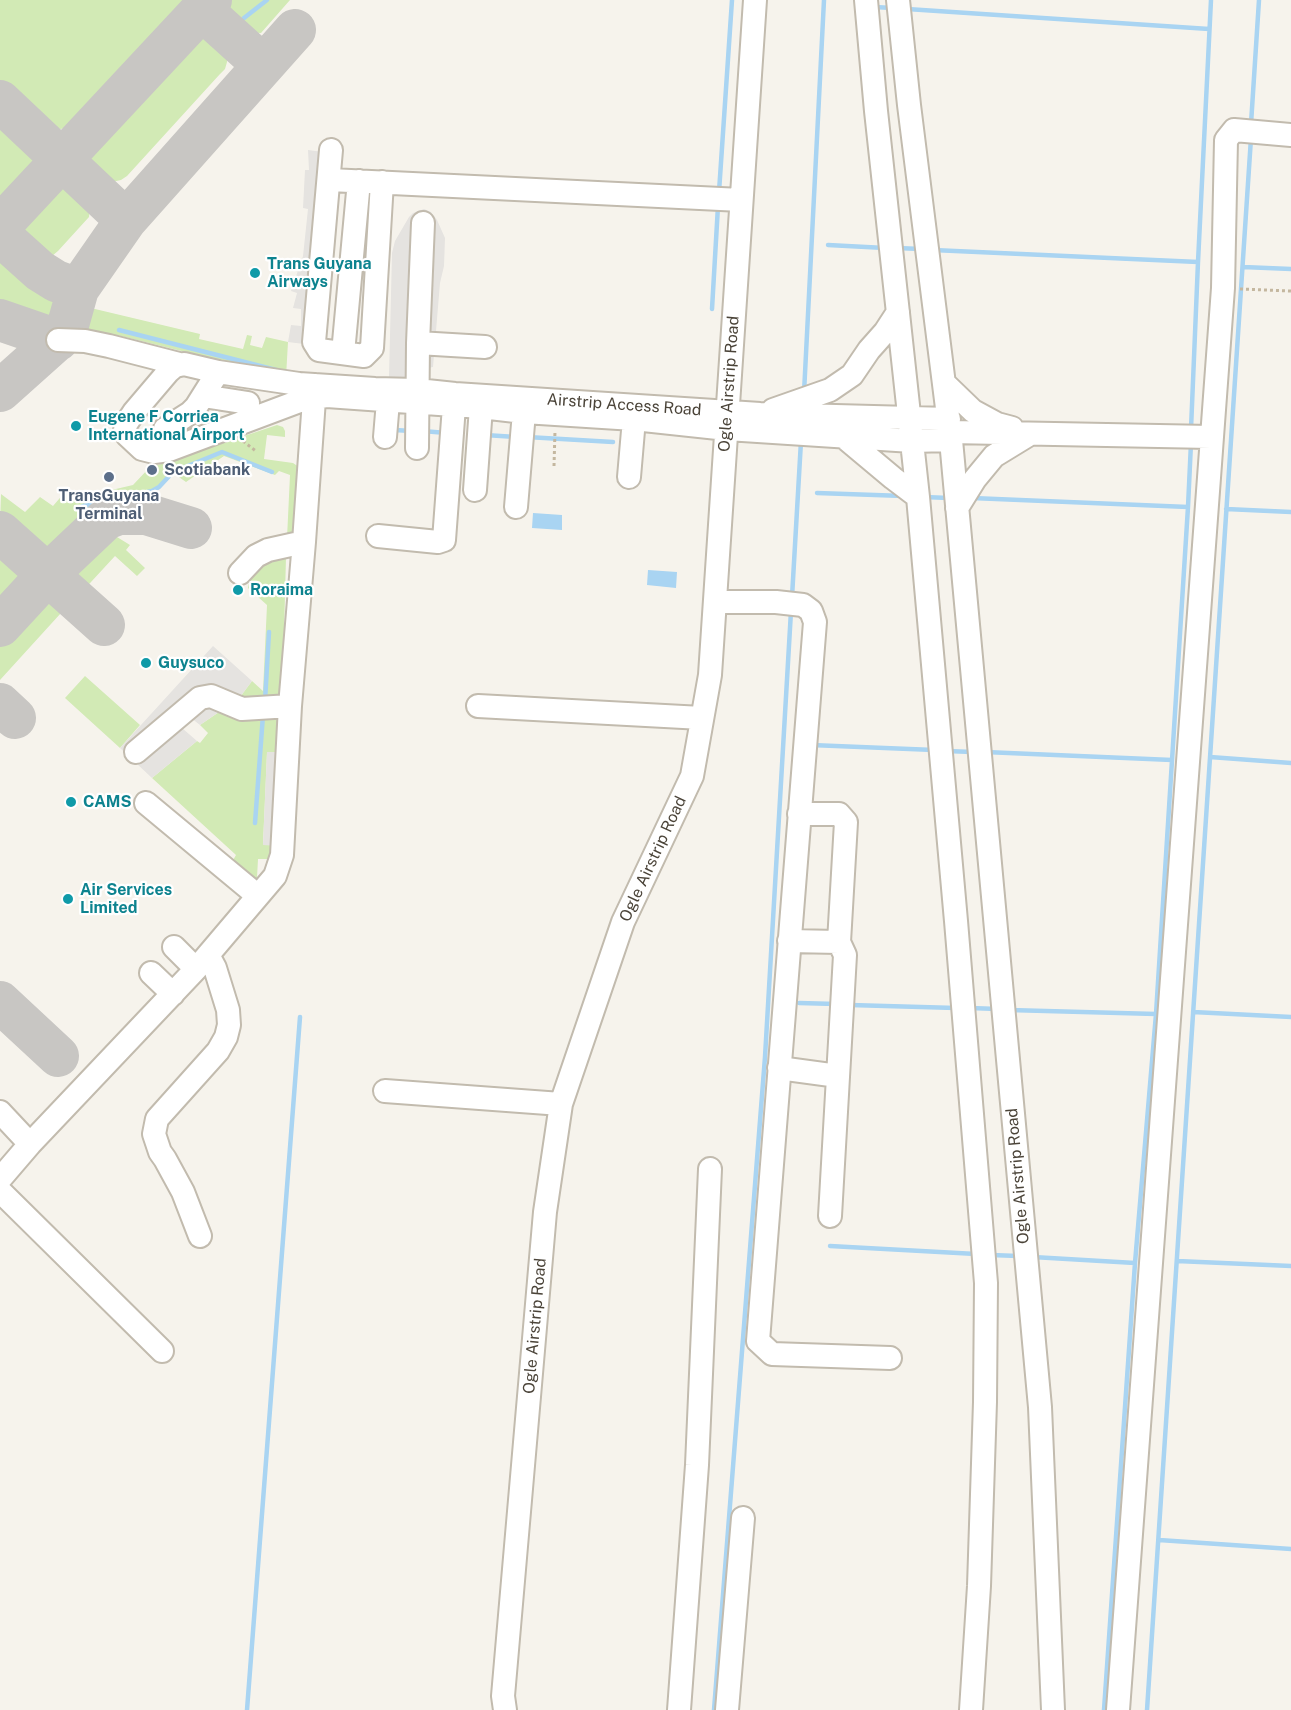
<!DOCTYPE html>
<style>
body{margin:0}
canvas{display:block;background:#f6f3ec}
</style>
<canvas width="1291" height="1710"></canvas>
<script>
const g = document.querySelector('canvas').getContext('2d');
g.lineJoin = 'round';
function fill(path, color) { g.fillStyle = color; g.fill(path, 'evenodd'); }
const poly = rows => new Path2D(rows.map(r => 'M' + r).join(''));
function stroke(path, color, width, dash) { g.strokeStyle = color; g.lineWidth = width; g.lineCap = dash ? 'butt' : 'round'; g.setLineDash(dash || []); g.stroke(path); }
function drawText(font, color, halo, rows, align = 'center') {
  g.font = font + ' "Public Sans",sans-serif'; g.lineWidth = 4.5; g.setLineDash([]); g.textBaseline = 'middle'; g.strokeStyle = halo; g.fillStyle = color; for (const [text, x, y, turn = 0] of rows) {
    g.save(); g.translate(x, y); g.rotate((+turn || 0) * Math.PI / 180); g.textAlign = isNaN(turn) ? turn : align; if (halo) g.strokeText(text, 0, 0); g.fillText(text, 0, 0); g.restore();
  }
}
fill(poly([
 [0,0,199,0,86,117,77,123,61,129,47,127,37,121,0,84],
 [227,0,290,0,261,33,242,32,227,21,225,13],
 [200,36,214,38,220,42,224,48,227,55,227,62,225,69,220,74,127,176,121,180,107,183,94,177,90,171,88,157,94,144,187,43,193,38],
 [0,115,34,148,37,164,35,173,0,210],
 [62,184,76,186,85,193,90,206,89,217,58,251,52,256,44,258,38,256,23,242,19,232,20,225,22,219,31,208,51,189],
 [0,258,4,258,16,264,32,284,41,293,59,303,62,308,63,314,61,320,57,324,45,327,0,315],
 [89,309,95,309,200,334,199,339,243,349,247,335,252,336,250,345,262,348,266,337,288,342,286,377,117,335,110,341,79,330,78,320,80,315],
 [277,425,283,427,285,431,285,437,267,435,264,459,293,463,302,469,296,532,287,538,290,475,279,471,275,475,224,456,186,482,173,473,151,494,158,503,153,508,131,506,106,509,87,517,49,554,42,558,34,556,0,525,1,494,25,512,40,497,53,506,65,492,73,499,133,485,149,468],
 [105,536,117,537,130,545,126,550,145,568,137,576,115,556,79,595,56,576,89,542],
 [0,550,21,569,24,575,24,582,21,589,0,611],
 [286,557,283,671,281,691,279,695,275,699,237,701,252,681,263,691,267,605,248,588,252,569,256,561],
 [42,593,61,613,0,680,0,636],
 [85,676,140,725,120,748,65,698],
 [219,712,276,718,278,723,278,731,276,752,267,753,263,844,271,845,270,859,258,859,257,878,255,879,232,862,236,855,152,778,197,741,200,743,208,733,200,725]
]), '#d2eab5');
fill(poly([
 [308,150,323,152,312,345,288,342,291,325,301,326,301,309,293,308,297,293,291,291,303,256,308,209,303,208,305,170,309,170],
 [424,209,431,212,437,220,445,238,444,266,440,283,433,367,428,368,422,377,389,377,392,253,395,241,409,217,413,213],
 [213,646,252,681,228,713,219,712,200,725,191,718,182,728,197,741,152,778,120,748],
 [267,752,281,752,279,846,263,845]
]), '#e5e3e0');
fill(poly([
 [533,513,562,515,562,530,532,528],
 [648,570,677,572,676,588,647,585]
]), '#a9d4f2');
stroke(poly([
 [874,7,893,8],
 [907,9,1209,29],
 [244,18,267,0],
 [1251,124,1259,0],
 [719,192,732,0],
 [828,245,885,248],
 [897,248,921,249],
 [933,250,1198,262],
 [1243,267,1291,269],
 [712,309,718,206],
 [119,330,276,370],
 [804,393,824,0],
 [1191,429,1198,262,1211,0],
 [395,430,411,431],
 [422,431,447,433],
 [485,435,516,437],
 [527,437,613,442],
 [817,493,904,496],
 [924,497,949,498],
 [972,498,1188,507],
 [83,506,152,491,159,487,173,472,222,452,272,472],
 [1226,509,1291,512],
 [792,597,801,441],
 [265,701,269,632],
 [811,745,934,750],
 [946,751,973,752],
 [985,752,1172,760],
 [1210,757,1291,763],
 [255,823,263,715],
 [799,1003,836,1004],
 [850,1005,956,1008],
 [970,1008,998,1009],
 [1009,1010,1156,1014],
 [1193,1012,1291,1017],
 [830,1246,976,1254],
 [991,1255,1018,1256],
 [1033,1257,1135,1263],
 [1177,1261,1291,1266],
 [1159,1540,1291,1549],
 [247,1710,300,1017],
 [714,1710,765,1057,791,611],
 [1104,1710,1135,1263,1156,1014,1188,507,1191,443],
 [1147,1710,1251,138]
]), '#a9d4f2', 4.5);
stroke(poly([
 [202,10,263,65],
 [0,101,126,220],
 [0,226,211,0],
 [0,235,40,271,56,281,78,289],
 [0,320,58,340],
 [0,391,66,332,78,289,126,220,295,30],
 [0,532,104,625],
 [0,626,48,574,106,519,119,514,146,514,191,528],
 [0,704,15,718],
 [0,1002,58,1056]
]), '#c8c6c3', 42);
const minor = poly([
 [866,0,876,111,918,497,956,921,986,1283,985,1402,979,1586,971,1710],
 [898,0,909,105,951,440,1040,1407,1053,1710],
 [331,150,314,342,319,350,364,356,372,348,382,182],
 [330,180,741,200],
 [58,340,85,341,109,346,179,364],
 [418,343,485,347],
 [343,353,359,181],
 [945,384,973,411,997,424,1012,428],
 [203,396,248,403],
 [773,410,830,390,852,375,869,350,885,332,898,312],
 [949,419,760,414,455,394,417,390,375,389,299,384,218,372,184,364,175,366,168,372,134,412,126,424,125,430,127,435,142,449,154,452,169,450,305,399,327,396,481,407,524,412,634,419,727,429,912,441,951,440],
 [165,429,190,413,196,407,218,372],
 [950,432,1211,437],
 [385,437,388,401],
 [844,437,893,478,918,497],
 [417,448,418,343,423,223],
 [629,477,634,419],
 [475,490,481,407],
 [516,507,524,412],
 [957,508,975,479,994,456,1030,434],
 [378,536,438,542,444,540,454,406],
 [240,573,256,556,268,550,304,542],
 [715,602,776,602,803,605,811,611,815,622,758,1341,772,1354,890,1358],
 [478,706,702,718],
 [136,752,200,698,211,696,242,709,290,706],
 [146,803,258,896],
 [799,814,839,814,846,822,839,942,845,955,830,1216],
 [789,941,839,942],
 [174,947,196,969],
 [151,973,173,994],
 [779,1068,838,1076],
 [385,1091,561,1104],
 [0,1112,30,1144],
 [0,1179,30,1144,196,969,275,876,282,855,290,706,304,542,315,385],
 [0,1191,162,1351],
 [200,1236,183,1192,165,1159,160,1152,154,1134,157,1119,218,1051,226,1037,229,1025,228,1010,215,968,208,955],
 [505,1710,503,1696,545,1212,561,1104,623,922,692,776,710,675,755,0],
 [679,1710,697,1465,710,1169],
 [727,1710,743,1518],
 [1118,1710,1223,288,1226,140,1234,130,1291,135]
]);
stroke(minor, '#c2bbae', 26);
stroke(poly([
 [1240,289,1291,291],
 [243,441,257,452],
 [554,466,555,431]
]), '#c4b79f', 3, [3, 3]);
stroke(minor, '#fff', 22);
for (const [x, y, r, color] of [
 [255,273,6,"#0f9aa8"],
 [76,426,6,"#0f9aa8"],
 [152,470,6,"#5c6f8a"],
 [109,477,6,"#5c6f8a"],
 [238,590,6,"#0f9aa8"],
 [146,663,6,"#0f9aa8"],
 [71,802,6,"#0f9aa8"],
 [68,899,6,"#0f9aa8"]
]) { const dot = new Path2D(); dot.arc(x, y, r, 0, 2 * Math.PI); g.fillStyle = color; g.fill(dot); stroke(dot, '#fff', 2); }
drawText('bold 16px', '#0d838f', '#fff', [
 ["Trans Guyana",267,264],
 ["Airways",267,282],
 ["Eugene F Corriea",88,417],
 ["International Airport",88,435],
 ["Roraima",250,590],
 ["Guysuco",158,663],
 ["CAMS",83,802],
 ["Air Services",80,890],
 ["Limited",80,908]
], 'left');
drawText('16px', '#4b4439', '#fff', [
 ["Ogle Airstrip Road",729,384,-86],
 ["Airstrip Access Road",624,405,4],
 ["Ogle Airstrip Road",653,859,-65],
 ["Ogle Airstrip Road",1018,1176,-95],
 ["Ogle Airstrip Road",535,1326,-85]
]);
drawText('bold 16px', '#4e5e75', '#fff', [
 ["Scotiabank",164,470],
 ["TransGuyana",109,496,"center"],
 ["Terminal",109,514,"center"]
], 'left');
</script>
